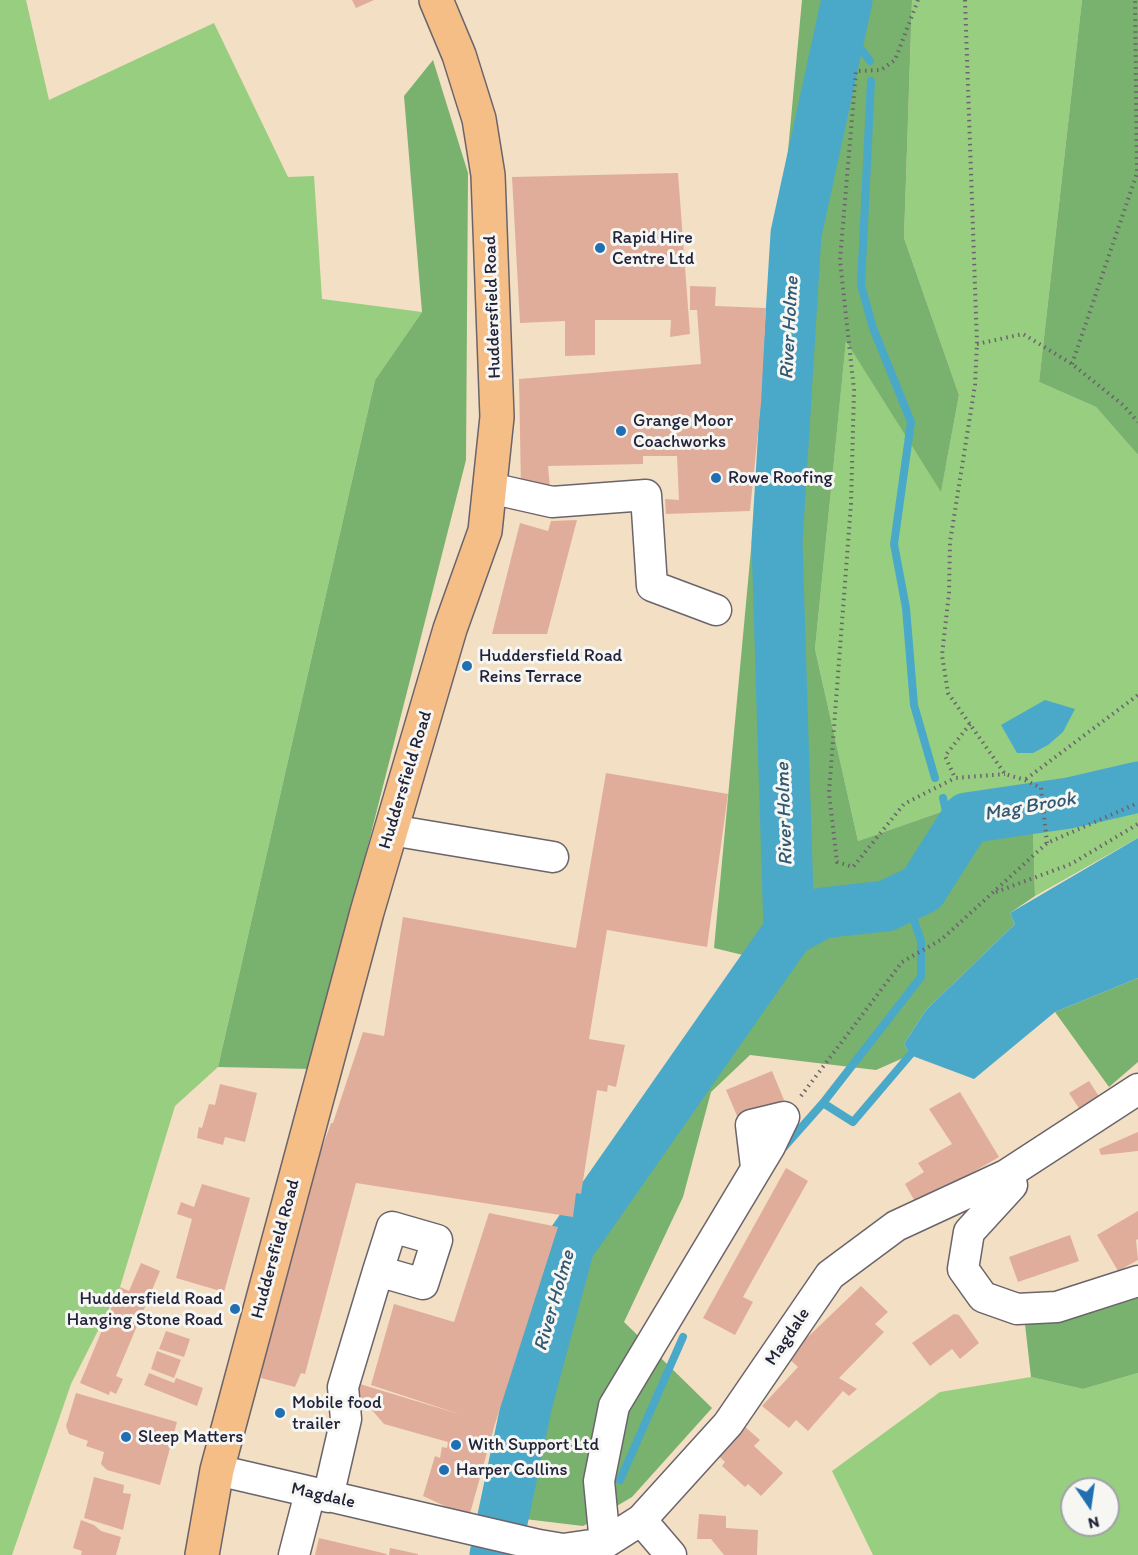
<!DOCTYPE html>
<style>
body{margin:0}
#map{position:relative;width:1138px;height:1555px;overflow:hidden;background:#f3dfc3;font-family:Itim,sans-serif}
canvas{display:block}
.north{position:absolute;left:1060px;top:1477px;width:60px;height:60px;box-sizing:border-box;background:#f6f6f2;border:2px solid #a1a1a9;border-radius:50%;rotate:167deg;font-size:16px;font-weight:700;line-height:24px;text-align:center;color:#22223b}
.north::after{content:'';display:block;margin:auto;width:21px;height:27px;background:#1f6fb2;clip-path:polygon(50% 0,100% 100%,50% 72%,0 100%)}
</style>
<div id="map">
<canvas width="1138" height="1555"></canvas>
<div class="north">N</div>
</div>
<script>
const g = document.querySelector('canvas').getContext('2d');
g.lineJoin = 'round';
function fill(path, color) { g.fillStyle = color; g.fill(path, 'evenodd'); }
const poly = rows => new Path2D(rows.map(r => 'M' + r).join(''));
function stroke(path, color, width, dash) { g.strokeStyle = color; g.lineWidth = width; g.lineCap = dash ? 'butt' : 'round'; g.setLineDash(dash || []); g.stroke(path); }
function drawText(font, color, halo, rows, align = 'center') {
  g.font = font + ' Itim,sans-serif'; g.lineWidth = 6; g.setLineDash([]); g.textBaseline = 'middle'; g.strokeStyle = halo; g.fillStyle = color; for (const [text, x, y, turn = 0] of rows) {
    g.save(); g.translate(x, y); g.rotate((+turn || 0) * Math.PI / 180); g.textAlign = isNaN(turn) ? turn : align; if (halo) g.strokeText(text, 0, 0); g.fillText(text, 0, 0); g.restore();
  }
}
fill(poly([
 [0,0,26,0,49,100,214,23,288,177,314,176,322,299,422,312,375,380,218,1067,175,1106,120,1287,71,1384,12,1555,0,1555],
 [912,0,1082,0,1039,382,1096,407,1138,455,1138,838,1035,896,1032,798,958,806,858,841,815,649,846,340,941,491,959,395,904,238],
 [1138,1373,1138,1555,873,1555,832,1471,940,1392,1031,1377,1083,1389],
 [1072,1489,1108,1489,1108,1525,1072,1525]
]), '#97ce80');
fill(poly([
 [802,0,912,0,904,238,959,395,941,492,846,341,815,649,858,841,958,806,1032,797,1035,896,1010,913,1015,924,926,1010,904,1044,910,1055,876,1070,750,1055,711,1092,683,1197,624,1322,712,1408,632,1497,583,1526,508,1517,584,1225,750,1005,747,956,714,948],
 [1082,0,1138,0,1138,455,1096,407,1039,382],
 [433,60,468,173,466,460,311,1069,218,1067,375,380,422,312,404,96],
 [1138,978,1138,1062,1109,1087,1055,1012],
 [1138,1293,1138,1373,1083,1389,1031,1377,1025,1324,1053,1322]
]), '#79b16e');
fill(poly([
 [1045,700,1075,709,1063,732,1048,745,1033,753,1017,753,1001,725],
 [1138,838,1138,978,1055,1012,974,1079,910,1055,904,1044,926,1010,1015,924,1010,913]
]), '#4aa9c9');
stroke(poly([
 [840,37,862,50,870,61],
 [871,81,861,285,873,328,911,422,894,544,906,608,914,705,935,778],
 [943,798,953,841],
 [823,1103,853,1122,910,1055],
 [784,1147,823,1103,921,977,921,941,906,897],
 [620,1480,683,1337]
]), '#4aa9c9', 8);
stroke(poly([
 [789,931,822,913,886,906,922,889,967,818,1069,803,1138,787],
 [495,1555,527,1403,569,1246,789,931,777,542,796,234,847,0]
]), '#4aa9c9', 51);
fill(poly([
 [352,0,374,0,356,8],
 [678,173,690,334,670,337,671,320,595,320,595,355,565,356,565,321,520,323,512,177],
 [690,286,716,287,715,306,766,308,761,403,750,511,666,514,665,499,679,500,677,456,643,456,643,464,548,466,550,488,521,488,519,379,701,364,697,310,690,310],
 [577,520,547,634,492,634,520,523,548,531,551,521],
 [606,773,728,794,707,947,607,930,589,1039,625,1045,616,1087,608,1085,607,1092,597,1090,581,1194,576,1193,573,1217,356,1183,305,1374,301,1373,295,1387,261,1378,264,1359,315,1168,331,1123,333,1123,363,1032,384,1036,403,917,576,948],
 [772,1071,784,1100,738,1118,726,1090],
 [1089,1081,1100,1098,1080,1110,1069,1093],
 [220,1084,257,1093,245,1142,225,1137,223,1145,197,1138,199,1127,202,1128,209,1104,215,1105],
 [960,1092,999,1157,917,1205,905,1184,924,1172,918,1163,952,1144,929,1109],
 [1138,1132,1138,1151,1101,1155,1099,1149],
 [786,1168,808,1181,743,1297,753,1302,735,1335,703,1318],
 [202,1184,250,1198,224,1292,176,1278,192,1219,177,1214,181,1202,194,1207],
 [1138,1211,1138,1239,1136,1240,1138,1260,1118,1271,1097,1235],
 [489,1213,558,1227,495,1424,469,1517,423,1496,435,1456,440,1458,442,1447,447,1448,448,1442,384,1424,358,1394,360,1384,462,1415,371,1385,394,1304,454,1322],
 [1070,1235,1079,1261,1018,1282,1009,1257],
 [141,1263,160,1271,116,1376,123,1379,116,1394,110,1391,109,1395,80,1383,120,1287,129,1291],
 [861,1286,888,1312,875,1324,884,1332,839,1378,857,1389,849,1396,843,1391,808,1431,796,1420,789,1428,762,1406,798,1367,787,1357],
 [954,1314,959,1315,979,1343,960,1359,952,1349,930,1366,912,1343],
 [166,1331,190,1339,184,1357,159,1349],
 [157,1351,181,1360,174,1378,151,1369],
 [149,1373,174,1383,176,1378,203,1388,197,1406,144,1385],
 [76,1393,177,1422,160,1485,107,1470,101,1464,104,1452,86,1446,88,1441,69,1434,66,1426],
 [743,1425,760,1440,754,1446,783,1473,761,1496,748,1484,745,1487,722,1466,725,1462,716,1453],
 [94,1477,124,1485,123,1493,131,1494,123,1530,84,1518],
 [699,1514,726,1516,726,1528,758,1530,757,1555,724,1555,711,1539,697,1539],
 [81,1520,94,1525,101,1531,121,1537,116,1555,81,1555,82,1551,73,1548],
 [319,1538,387,1554,386,1555,315,1555],
 [390,1548,418,1554,418,1555,389,1555]
]), '#e1ad9b');
const minor = poly([
 [490,488,552,502,646,495,652,586,716,610],
 [391,830,553,857],
 [1006,1175,1012,1185,969,1232,963,1269,983,1297,1017,1309,1057,1307,1138,1281],
 [217,1470,539,1545,563,1549,605,1543,641,1520,728,1424,830,1275,896,1226,1006,1175,1138,1089],
 [328,1497,346,1419,343,1387,378,1271,392,1227,437,1240,423,1284,378,1271],
 [641,1520,671,1555],
 [605,1543,599,1481,614,1406,770,1146,784,1117,751,1125,756,1167],
 [294,1555,310,1493]
]);
const major = poly([
 [202,1555,217,1470,367,912,450,629,485,531,497,417,488,175,479,119,459,55,436,0]
]);
stroke(minor, '#6b646b', 33);
stroke(major, '#6b646b', 36);
stroke(poly([
 [918,0,895,60,881,70,856,71,840,260,854,390,851,504,829,793,837,862,853,867,904,804,955,778],
 [965,0,977,344,975,385,950,542,949,593,942,655,948,693,1005,774,1025,780,1041,788,1047,843],
 [977,344,1023,334,1072,364,1123,405,1138,422],
 [1072,364,1137,173,1135,0],
 [970,724,945,756,955,778,1005,774],
 [1026,779,1138,695],
 [996,892,1071,864,1138,824],
 [801,1096,902,962,942,939,1047,843,1138,803]
]), '#6b646b', 4, [1.5, 4.5]);
stroke(minor, '#fff', 30);
stroke(major, '#f6be87', 33);
for (const [x, y, r, color] of [
 [600,248,6,"#1f6fb2"],
 [621,431,6,"#1f6fb2"],
 [716,478,6,"#1f6fb2"],
 [467,666,6,"#1f6fb2"],
 [235,1309,6,"#1f6fb2"],
 [280,1413,6,"#1f6fb2"],
 [126,1437,6,"#1f6fb2"],
 [456,1445,6,"#1f6fb2"],
 [444,1470,6,"#1f6fb2"]
]) { const dot = new Path2D(); dot.arc(x, y, r, 0, 2 * Math.PI); g.fillStyle = color; g.fill(dot); stroke(dot, '#f6f6f2', 2); }
drawText('18px', '#22223b', '#f6f6f2', [
 ["Rapid Hire",612,238],
 ["Centre Ltd",612,259],
 ["Grange Moor",633,421],
 ["Coachworks",633,442],
 ["Rowe Roofing",728,478],
 ["Huddersfield Road",479,656],
 ["Reins Terrace",479,677],
 ["Huddersfield Road",223,1299,"right"],
 ["Hanging Stone Road",223,1320,"right"],
 ["Mobile food",292,1403],
 ["trailer",292,1424],
 ["Sleep Matters",138,1437],
 ["With Support Ltd",468,1445],
 ["Harper Collins",456,1470]
], 'left');
drawText('18px', '#22223b', '#f6f6f2', [
 ["Huddersfield Road",493,307,-92],
 ["Huddersfield Road",406,780,-73],
 ["Huddersfield Road",276,1249,-75],
 ["Magdale",788,1337,-56],
 ["Magdale",323,1496,13]
]);
drawText('italic 20px', '#325874', '#f6f6f2', [
 ["River Holme",790,328,-87],
 ["Mag Brook",1030,807,-10],
 ["River Holme",785,814,-92],
 ["River Holme",555,1301,-74]
]);
</script>
